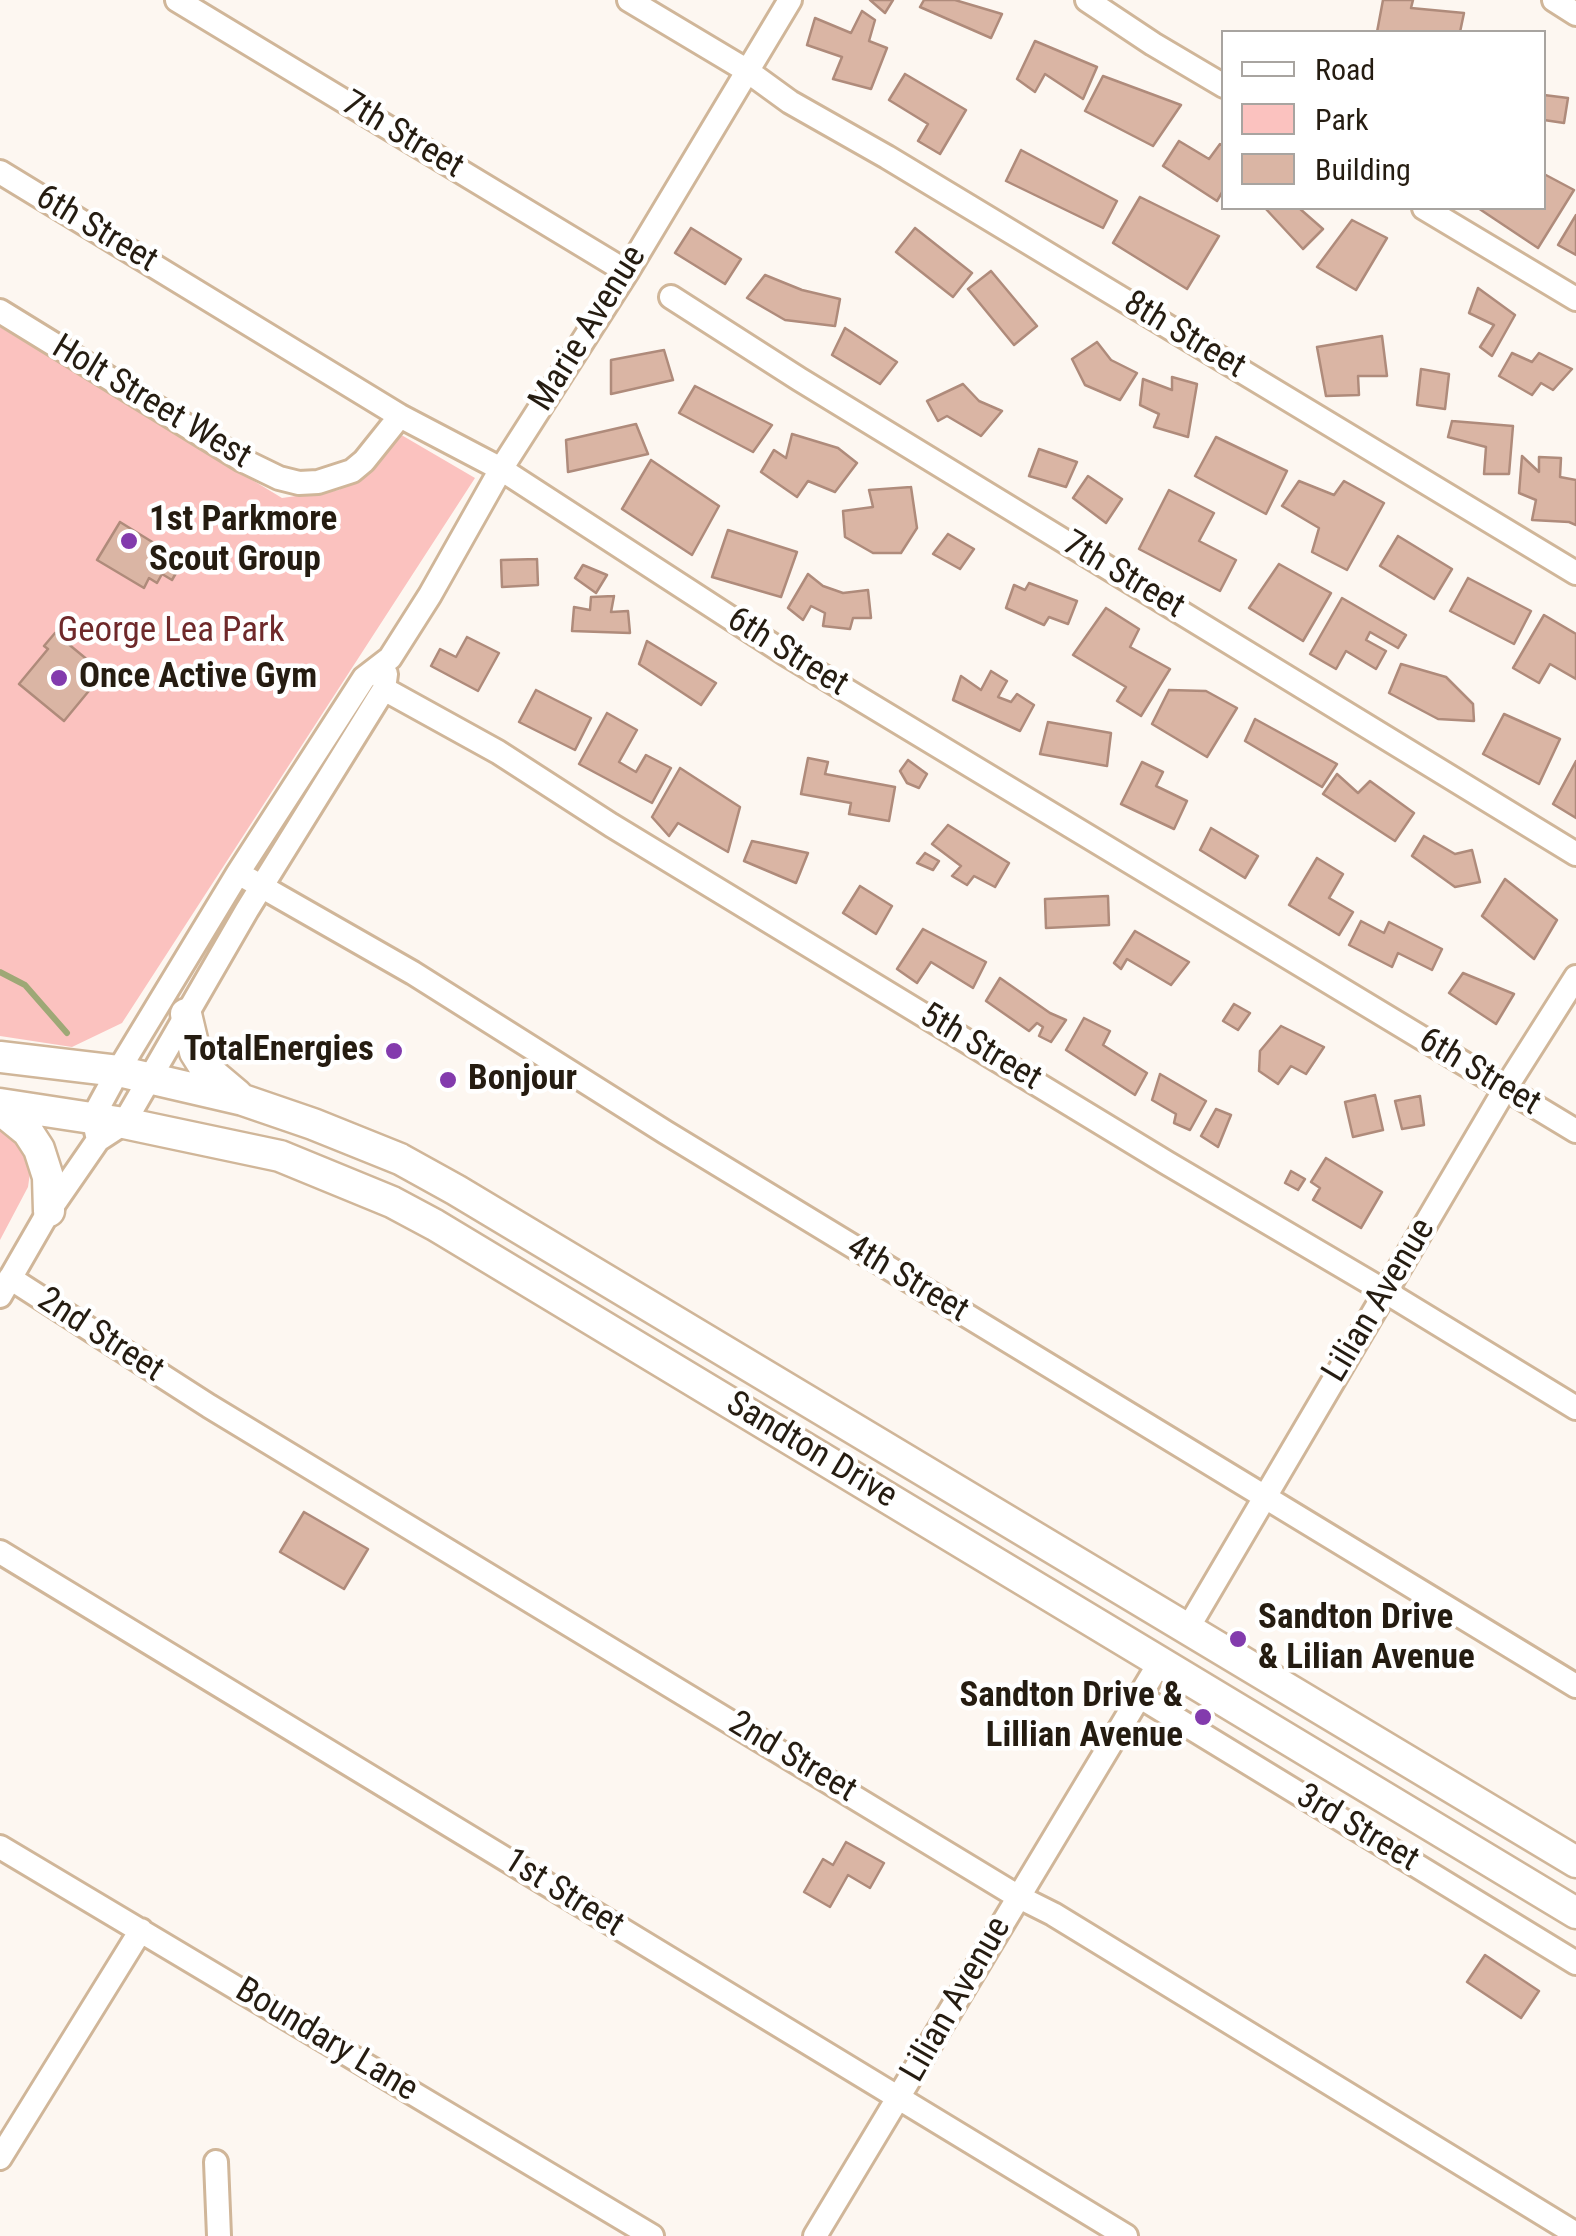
<!DOCTYPE html>
<style>
body{margin:0}
#map{position:relative;width:1576px;height:2236px;overflow:hidden;background:#fdf7f1;font-family:"Roboto Condensed",sans-serif}
canvas{display:block}
.legend{position:absolute;left:1221px;top:30px;width:325px;height:180px;box-sizing:border-box;background:#fff;border:2px solid #a8a4a0;margin:0;padding:12px 18px;list-style:none;font-size:30px;color:#251c11}
.legend li{display:flex;align-items:center;gap:20px;height:50px}
.legend b{width:50px;border:2px solid #a8a4a0}
</style>
<div id="map">
<canvas width="1576" height="2236"></canvas>
<ul class="legend">
<li><b style="height:12px;background:#fff"></b>Road</li>
<li><b style="height:28px;background:#fbc2bf"></b>Park</li>
<li><b style="height:28px;background:#dab5a4"></b>Building</li>
</ul>
</div>
<script>
const g = document.querySelector('canvas').getContext('2d');
g.lineJoin = 'round';
function fill(path, color) { g.fillStyle = color; g.fill(path, 'evenodd'); }
const poly = rows => new Path2D(rows.map(r => 'M' + r).join(''));
function stroke(path, color, width, dash) { g.strokeStyle = color; g.lineWidth = width; g.lineCap = dash ? 'butt' : 'round'; g.setLineDash(dash || []); g.stroke(path); }
function drawText(font, color, halo, rows, align = 'center') {
  g.font = font + ' "Roboto Condensed",sans-serif'; g.lineWidth = 9; g.setLineDash([]); g.textBaseline = 'middle'; g.strokeStyle = halo; g.fillStyle = color; for (const [text, x, y, turn = 0] of rows) {
    g.save(); g.translate(x, y); g.rotate((+turn || 0) * Math.PI / 180); g.textAlign = isNaN(turn) ? turn : align; if (halo) g.strokeText(text, 0, 0); g.fillText(text, 0, 0); g.restore();
  }
}
fill(poly([
 [0,327,282,498,339,490,398,433,475,478,122,1023,72,1047,0,1036],
 [0,1129,4,1130,23,1147,31,1166,28,1187,0,1240]
]), '#fbc2bf');
stroke(poly([
 [0,972,25,985,67,1033]
]), '#9ea876', 6);
const building = poly([
 [870,0,893,0,885,13,870,0],
 [924,0,955,0,1002,14,991,38,920,7,924,0],
 [1383,0,1413,0,1411,8,1464,13,1460,32,1377,32,1383,0],
 [862,11,875,20,869,41,887,48,871,89,833,79,842,57,807,45,815,18,851,33,862,11],
 [1035,41,1097,67,1083,99,1045,74,1035,92,1017,79,1035,41],
 [905,74,966,110,940,154,918,141,928,124,889,100,905,74],
 [1103,76,1181,105,1153,146,1085,111,1103,76],
 [1544,95,1568,98,1564,123,1544,120,1544,95],
 [1179,141,1209,159,1220,144,1224,146,1224,189,1217,201,1163,166,1179,141],
 [1021,150,1117,201,1103,228,1006,181,1021,150],
 [1544,174,1574,190,1538,248,1478,208,1544,208,1544,174],
 [1140,197,1219,236,1187,289,1113,243,1140,197],
 [1265,208,1299,208,1323,229,1303,249,1265,208],
 [1576,215,1576,255,1558,245,1576,215],
 [1352,220,1387,238,1356,290,1317,267,1352,220],
 [691,228,741,259,725,284,675,253,691,228],
 [915,228,972,273,953,297,896,252,915,228],
 [991,271,1037,326,1014,345,968,289,991,271],
 [765,275,802,290,840,299,835,326,785,320,747,298,765,275],
 [1478,288,1515,315,1492,356,1480,347,1494,325,1469,313,1478,288],
 [845,328,897,362,880,384,832,355,845,328],
 [1382,336,1387,376,1358,376,1359,395,1326,396,1317,347,1382,336],
 [1097,342,1111,360,1137,373,1120,400,1085,385,1072,359,1097,342],
 [664,350,673,380,611,394,611,360,664,350],
 [1512,353,1532,362,1539,353,1572,369,1553,390,1541,383,1532,395,1499,376,1512,353],
 [1421,369,1449,374,1445,409,1417,405,1421,369],
 [1172,377,1197,384,1188,437,1154,427,1159,414,1140,405,1143,379,1172,390,1172,377],
 [963,384,979,401,1002,411,981,436,947,416,938,421,927,401,963,384],
 [695,386,772,425,753,452,679,413,695,386],
 [1452,421,1513,426,1509,474,1484,474,1486,447,1448,437,1452,421],
 [636,424,648,454,568,472,566,440,636,424],
 [792,434,838,448,857,463,835,492,808,481,797,497,761,472,774,450,786,458,792,434],
 [1216,437,1287,471,1266,514,1195,476,1216,437],
 [1039,449,1077,462,1066,487,1029,476,1039,449],
 [1522,456,1539,472,1539,457,1561,458,1560,477,1576,480,1576,525,1569,522,1532,520,1536,500,1519,493,1522,456],
 [651,460,719,506,692,555,622,509,651,460],
 [1088,476,1122,499,1106,523,1073,498,1088,476],
 [1299,481,1334,495,1344,481,1384,503,1347,570,1312,552,1319,528,1282,506,1299,481],
 [911,487,917,528,901,553,873,553,845,537,843,511,873,507,869,490,911,487],
 [1169,490,1214,513,1199,541,1236,560,1220,591,1139,549,1169,490],
 [120,522,183,561,172,580,162,574,157,583,149,578,144,588,97,560,120,522],
 [728,530,797,552,781,597,712,577,728,530],
 [948,534,974,549,960,569,933,554,948,534],
 [1398,536,1452,569,1434,599,1380,566,1398,536],
 [537,559,538,585,502,587,501,560,537,559],
 [1279,564,1331,593,1303,641,1249,608,1279,564],
 [583,565,607,575,596,593,575,578,583,565],
 [808,574,823,586,843,593,868,590,871,618,853,618,850,629,823,626,825,613,811,606,803,620,788,608,808,574],
 [1468,578,1531,611,1514,644,1450,611,1468,578],
 [1029,583,1077,601,1068,624,1049,617,1044,625,1006,608,1014,585,1025,590,1029,583],
 [614,596,611,612,628,611,630,633,572,631,574,607,590,610,591,597,614,596],
 [1342,598,1406,635,1398,648,1370,632,1366,640,1386,651,1376,669,1346,651,1336,669,1310,654,1342,598],
 [1106,608,1139,629,1130,647,1170,669,1141,716,1117,701,1126,687,1073,655,1106,608],
 [1544,615,1576,634,1576,679,1550,664,1539,683,1513,668,1544,615],
 [55,633,95,666,88,674,97,681,64,721,19,684,48,649,44,646,55,633],
 [467,637,499,653,478,691,431,666,440,649,456,657,467,637],
 [647,641,716,683,701,705,639,664,647,641],
 [1401,664,1446,677,1473,704,1474,721,1438,719,1389,693,1401,664],
 [991,671,1007,681,998,697,1011,702,1017,694,1034,705,1020,731,953,700,961,676,981,690,991,671],
 [536,690,591,718,575,750,519,722,536,690],
 [1169,690,1206,691,1237,708,1207,757,1152,724,1169,690],
 [607,713,637,730,619,762,636,772,646,755,671,768,652,803,579,764,607,713],
 [1504,714,1560,739,1539,784,1483,754,1504,714],
 [1255,719,1337,764,1322,787,1245,741,1255,719],
 [1048,722,1111,733,1107,766,1040,754,1048,722],
 [808,758,828,762,825,774,895,787,889,821,849,814,851,803,801,794,808,758],
 [908,760,927,774,919,788,907,783,900,771,908,760],
 [1576,761,1576,818,1553,804,1576,761],
 [1142,762,1163,772,1156,786,1187,801,1174,829,1121,804,1142,762],
 [680,768,740,807,728,852,678,823,669,836,652,817,680,768],
 [1337,774,1358,793,1370,781,1414,813,1395,841,1323,794,1337,774],
 [948,825,1009,863,995,887,974,876,967,885,952,876,961,866,932,844,948,825],
 [1211,828,1258,856,1245,878,1200,850,1211,828],
 [1424,836,1455,854,1472,850,1480,882,1455,887,1412,856,1424,836],
 [752,841,808,853,796,883,744,861,752,841],
 [925,853,939,861,933,870,917,863,925,853],
 [1317,858,1343,874,1329,898,1353,912,1339,935,1289,905,1317,858],
 [1505,879,1557,920,1534,959,1482,916,1505,879],
 [860,886,892,906,876,934,843,913,860,886],
 [1108,896,1109,925,1046,928,1045,899,1108,896],
 [1361,921,1384,933,1389,922,1442,949,1432,970,1398,953,1392,967,1349,945,1361,921],
 [923,929,986,962,973,988,931,962,917,983,897,969,923,929],
 [1135,931,1189,962,1171,985,1127,959,1121,969,1114,963,1135,931],
 [1463,973,1514,994,1496,1024,1449,993,1463,973],
 [1000,978,1050,1013,1066,1020,1051,1042,1039,1036,1043,1027,1037,1023,1029,1031,986,1001,1000,978],
 [1234,1004,1250,1013,1238,1030,1223,1021,1234,1004],
 [1084,1018,1110,1031,1103,1045,1147,1073,1135,1095,1066,1050,1084,1018],
 [1281,1026,1324,1047,1306,1074,1291,1066,1278,1084,1259,1071,1260,1051,1281,1026],
 [1160,1074,1206,1101,1190,1130,1174,1123,1176,1114,1152,1100,1160,1074],
 [1375,1095,1383,1130,1353,1137,1345,1102,1375,1095],
 [1420,1096,1424,1125,1402,1129,1395,1101,1420,1096],
 [1216,1109,1231,1115,1218,1147,1201,1136,1216,1109],
 [1326,1158,1382,1192,1361,1228,1313,1200,1320,1188,1311,1182,1326,1158],
 [1291,1171,1305,1179,1298,1190,1285,1183,1291,1171],
 [304,1512,368,1549,344,1589,280,1552,304,1512],
 [846,1842,884,1863,870,1888,848,1875,830,1907,804,1892,823,1859,833,1865,846,1842],
 [1485,1955,1539,1991,1521,2018,1467,1982,1485,1955]
]);
fill(building, '#dab5a4');
stroke(building, '#af8b7b', 2.5);
const minor = poly([
 [177,0,627,272],
 [629,0,746,70,790,102,887,157,1576,573],
 [1087,0,1153,44,1224,86],
 [1554,0,1576,14],
 [0,172,400,416,501,469,786,654,1576,1131],
 [1424,208,1576,299],
 [671,297,799,379,1576,854],
 [0,311,242,460,279,478,299,483,318,482,352,471,364,461,400,416],
 [384,689,498,752,611,825,1167,1163,1386,1292,1576,1408],
 [238,873,413,973,665,1132,1576,1686],
 [98,1140,93,1117,118,1071,238,873,364,678,390,658,430,595,501,469,627,272,790,0],
 [10,1278,209,1406,1017,1896,1053,1914,1576,2234],
 [0,1296,49,1211,98,1140,124,1123,247,910,384,689,386,674],
 [0,1552,1126,2236],
 [1188,1628,1505,1089,1576,977],
 [1139,1696,1576,1963],
 [0,1847,652,2236],
 [0,2158,141,1930],
 [216,2162,219,2236],
 [815,2236,1160,1662]
]);
const major = poly([
 [186,1014,195,1052,205,1068,237,1095],
 [0,1057,118,1071,243,1100,313,1124,400,1159,456,1190,1576,1862],
 [0,1104,124,1123,280,1156,392,1202,435,1225,1576,1913],
 [0,1109,28,1132,39,1149,48,1177,49,1211]
]);
stroke(minor, '#d0b699', 28);
stroke(major, '#d0b699', 35);
stroke(minor, '#fff', 22);
stroke(major, '#fff', 30);
for (const [x, y, r, color] of [
 [129,541,10,"#833bad"],
 [59,678,10,"#833bad"],
 [394,1051,10,"#833bad"],
 [448,1080,10,"#833bad"],
 [1238,1639,10,"#833bad"],
 [1203,1717,10,"#833bad"]
]) { const dot = new Path2D(); dot.arc(x, y, r, 0, 2 * Math.PI); g.fillStyle = color; g.fill(dot); stroke(dot, '#fff', 4); }
drawText('35px', '#251c11', '#fff', [
 ["7th Street",402,136,31],
 ["6th Street",96,230,31],
 ["Marie Avenue",589,329,-58],
 ["8th Street",1184,336,31],
 ["Holt Street West",151,403,31],
 ["7th Street",1123,576,31],
 ["6th Street",787,653,32],
 ["5th Street",980,1048,31],
 ["6th Street",1479,1073,31],
 ["4th Street",907,1280,31],
 ["Lilian Avenue",1380,1301,-59],
 ["2nd Street",100,1336,33],
 ["Sandton Drive",811,1451,31],
 ["2nd Street",792,1758,31],
 ["3rd Street",1357,1829,31],
 ["1st Street",563,1894,32],
 ["Lilian Avenue",957,2000,-60],
 ["Boundary Lane",326,2041,31]
]);
drawText('bold 35px', '#251c11', '#fff', [
 ["1st Parkmore",149,521],
 ["Scout Group",149,561],
 ["Once Active Gym",79,678],
 ["TotalEnergies",374,1051,"right"],
 ["Bonjour",468,1080],
 ["Sandton Drive",1258,1619],
 ["& Lilian Avenue",1258,1659],
 ["Sandton Drive &",1183,1697,"right"],
 ["Lillian Avenue",1183,1737,"right"]
], 'left');
drawText('35px', '#6f292a', '#fff', [
 ["George Lea Park",171,632]
]);
</script>
